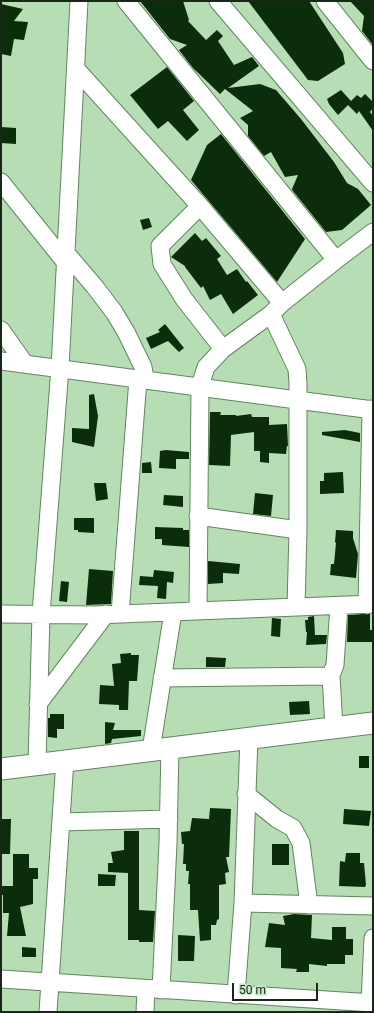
<!DOCTYPE html>
<style>
body{margin:0}
#map{position:relative;width:374px;height:1013px;overflow:hidden;background:#b7ddb4;font-family:Roboto,sans-serif}
canvas{display:block}
.frame{position:absolute;inset:0;border:2px solid #192718;pointer-events:none}
.scale{position:absolute;left:232px;top:983px;width:86px;height:18px;box-sizing:border-box;border:2px solid #192718;border-top:0;padding-left:5px;font-size:12px;line-height:14px;white-space:nowrap;color:#192718;-webkit-text-stroke:3px #c3eac1;paint-order:stroke}
</style>
<div id="map">
<canvas width="374" height="1013"></canvas>
<div class="frame"></div>
<div class="scale">50 m</div>
</div>
<script>
const g = document.querySelector('canvas').getContext('2d');
g.lineJoin = 'round';
function fill(path, color) { g.fillStyle = color; g.fill(path, 'evenodd'); }
const poly = rows => new Path2D(rows.map(r => 'M' + r).join(''));
function stroke(path, color, width, dash) { g.strokeStyle = color; g.lineWidth = width; g.lineCap = dash ? 'butt' : 'round'; g.setLineDash(dash || []); g.stroke(path); }
fill(poly([
 [140,1,183,1,189,20,188,21,206,40,217,30,223,36,218,41,234,65,252,57,259,66,228,88,260,84,276,90,301,119,334,162,347,183,358,189,371,205,342,230,326,232,293,191,292,189,298,175,285,177,271,152,264,156,248,136,248,125,240,118,253,111,225,89,220,94,193,68,179,50,187,45,170,39],
 [248,1,309,1,343,53,345,64,318,81,308,80],
 [350,1,373,1,373,45,362,31,364,16],
 [1,4,23,9,14,21,28,22,24,40,14,39,11,56,1,54],
 [167,67,194,101,183,110,199,130,187,141,168,121,158,129,130,95],
 [341,90,351,101,357,95,361,98,365,94,373,102,373,108,370,112,373,116,373,131,359,111,357,114,348,105,338,115,329,104,327,99],
 [1,127,16,128,16,144,1,143],
 [221,134,305,239,277,282,191,180,207,145],
 [149,218,152,227,143,230,140,220],
 [195,233,202,241,206,238,221,256,217,259,227,275,237,269,246,282,247,281,258,295,233,314,221,294,210,300,203,286,201,288,185,267,185,266,171,257],
 [165,324,184,348,179,352,168,341,151,349,146,338,160,332,158,330],
 [94,394,98,416,94,447,72,442,72,428,89,429,89,395],
 [210,412,221,412,220,415,236,415,236,416,251,414,252,417,269,417,269,425,287,424,288,446,287,446,286,454,269,453,269,463,260,462,260,451,254,451,254,432,231,435,230,466,209,465],
 [345,430,360,433,360,442,322,435,322,432],
 [166,450,189,452,189,459,176,459,176,469,159,468,160,451],
 [151,462,152,473,142,473,142,463],
 [343,472,344,493,320,494,320,481,324,481,324,473],
 [94,483,106,483,108,499,96,501],
 [255,493,273,495,271,516,253,514],
 [164,495,183,496,183,507,163,505],
 [74,518,94,518,94,533,78,532,78,530,74,530],
 [155,527,183,528,183,530,189,530,189,547,162,545,162,539,155,539],
 [336,530,353,531,353,538,358,554,356,578,330,575,331,564,334,564,336,543,335,542],
 [208,561,240,564,239,574,223,573,223,583,208,584],
 [89,569,113,571,111,604,86,605],
 [154,570,174,572,173,583,167,582,166,599,157,598,158,586,139,585,140,576,153,577],
 [61,581,69,582,67,602,59,601],
 [364,614,370,614,370,630,373,630,373,642,347,642,348,615],
 [314,616,315,635,327,635,326,644,306,645,307,632,306,632,305,620,308,620,308,617],
 [272,618,281,619,280,637,271,636],
 [131,653,131,655,139,655,137,681,129,681,128,710,119,710,119,705,99,704,100,685,114,686,112,664,121,663,120,654],
 [206,657,226,658,225,667,206,667],
 [309,701,310,714,290,715,289,702],
 [50,714,64,714,64,729,57,729,57,738,48,737,48,718,50,718],
 [105,722,115,723,113,730,141,730,141,736,112,739,111,743,105,744],
 [359,756,369,756,369,768,359,768],
 [210,808,231,809,229,857,226,857,229,872,225,873,226,884,219,885,219,919,217,920,216,925,211,925,211,940,200,941,198,910,190,910,190,884,188,884,189,871,186,871,186,864,183,864,184,844,182,844,181,832,190,831,192,818,209,819],
 [344,809,371,811,369,826,343,824],
 [2,819,11,819,10,854,2,854],
 [124,831,139,831,139,910,155,911,153,942,139,942,139,940,128,940,128,873,108,872,108,863,113,863,111,852,124,850],
 [272,844,289,844,289,865,272,865],
 [346,853,360,853,360,863,364,863,366,885,365,887,339,886,340,861,345,862],
 [13,854,29,854,29,868,38,868,38,879,33,879,33,904,20,907,26,936,7,936,9,913,3,913,3,895,1,895,1,886,13,886],
 [98,874,116,875,115,886,98,886],
 [294,914,312,915,311,938,332,940,332,927,346,927,346,939,353,939,353,955,345,955,345,964,327,964,327,966,309,964,309,972,296,972,297,969,281,968,281,948,265,947,269,923,285,925,283,916],
 [178,935,195,936,194,961,178,961],
 [22,947,36,948,36,957,22,957]
]), '#0c2d0c');
const minor = poly([
 [126,1,336,260],
 [218,1,373,183],
 [325,1,373,61],
 [76,69,200,206,282,303],
 [1,182,66,263],
 [200,206,160,246,162,264,184,299,223,349],
 [66,253,95,287,114,312,126,332,143,367,145,379],
 [271,314,297,369,298,384,298,530,296,607],
 [1,330,25,364],
 [1,361,373,410],
 [198,516,298,530],
 [367,605,371,409],
 [198,611,200,386,206,367,223,349,271,314,282,303,336,260,373,232],
 [1,614,95,615,373,604],
 [120,614,138,379],
 [331,675,334,728],
 [162,678,327,676,331,675,335,665,339,606],
 [38,704,106,614],
 [151,750,173,612],
 [37,764,41,614,60,368,79,1],
 [246,794,277,819,293,828,301,843,309,905],
 [61,822,169,819],
 [243,903,373,906],
 [1,979,373,1003],
 [161,990,168,843,170,747],
 [236,995,243,903,249,738],
 [370,1003,373,938],
 [48,1012,65,760],
 [145,1012,146,989]
]);
const major = poly([
 [1,769,373,723]
]);
stroke(minor, '#628560', 19);
stroke(major, '#628560', 23);
stroke(minor, '#fff', 17);
stroke(major, '#fff', 21);
</script>
